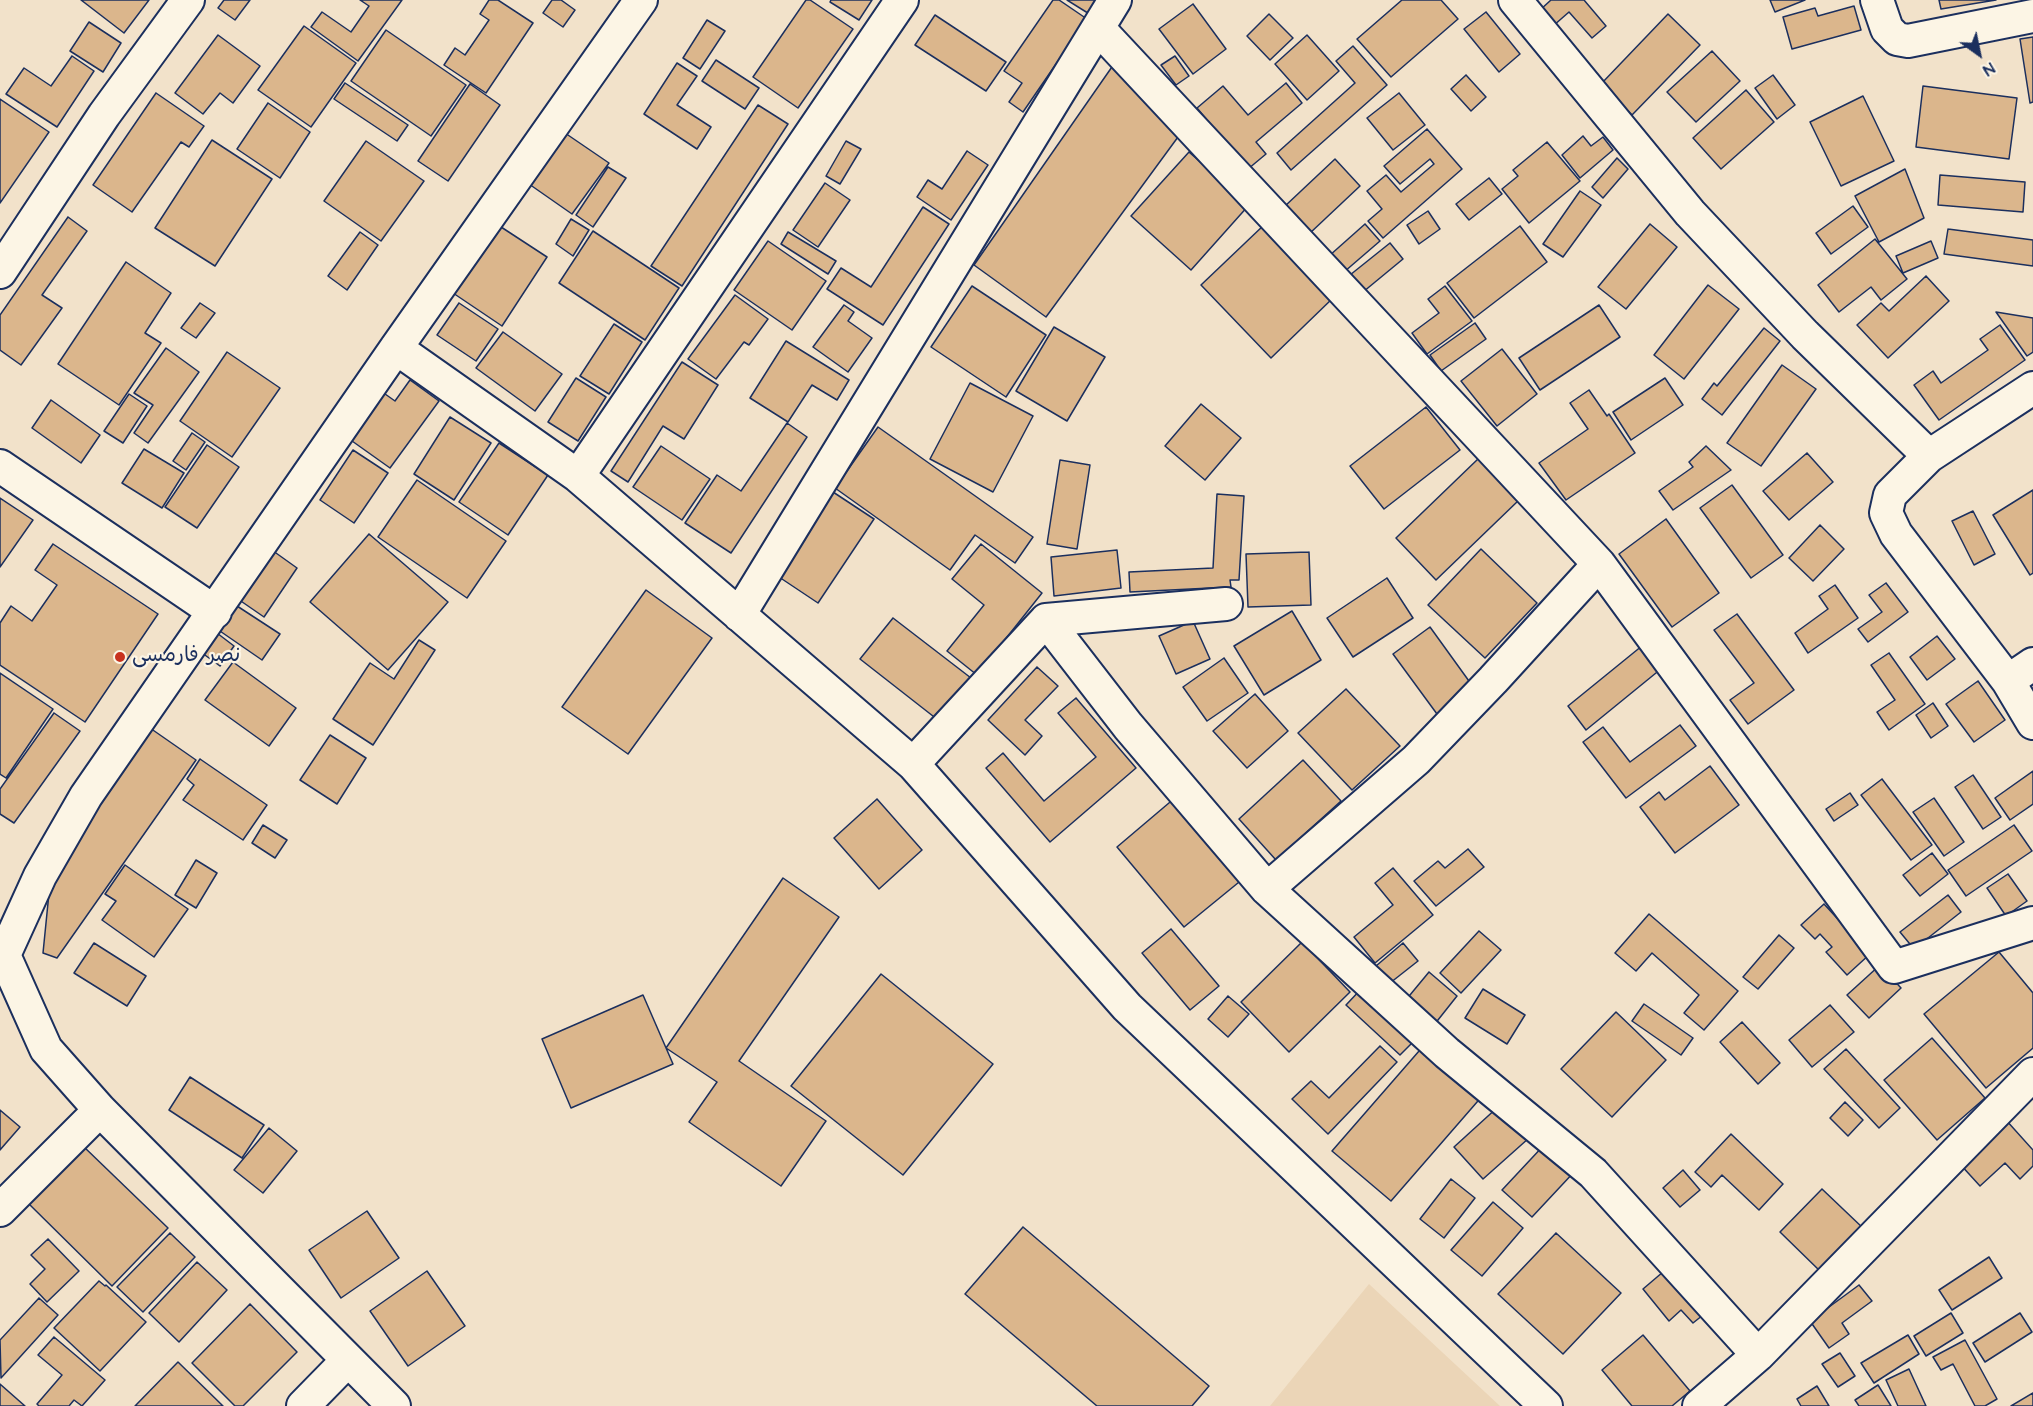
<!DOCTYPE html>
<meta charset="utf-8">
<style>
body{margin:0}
#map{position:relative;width:2033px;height:1406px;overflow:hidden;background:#f2e2ca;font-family:"Architects Daughter",sans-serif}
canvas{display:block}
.north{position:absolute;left:1949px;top:24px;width:60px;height:60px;-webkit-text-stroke:4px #fcf5e5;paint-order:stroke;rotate:147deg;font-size:16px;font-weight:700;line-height:24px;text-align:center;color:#1b2f5e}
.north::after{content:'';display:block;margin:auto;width:21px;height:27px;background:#1b2f5e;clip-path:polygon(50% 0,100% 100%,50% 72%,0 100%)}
</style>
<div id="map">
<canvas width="2033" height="1406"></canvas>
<div class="north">N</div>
</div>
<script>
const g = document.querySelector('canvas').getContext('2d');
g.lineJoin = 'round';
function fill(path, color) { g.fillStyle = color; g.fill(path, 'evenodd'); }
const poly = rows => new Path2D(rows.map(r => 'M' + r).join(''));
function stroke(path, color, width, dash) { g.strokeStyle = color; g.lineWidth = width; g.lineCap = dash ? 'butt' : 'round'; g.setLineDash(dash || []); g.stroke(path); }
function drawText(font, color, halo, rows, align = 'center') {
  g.font = font + ' "Architects Daughter","Playpen Sans Arabic",sans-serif'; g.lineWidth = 4.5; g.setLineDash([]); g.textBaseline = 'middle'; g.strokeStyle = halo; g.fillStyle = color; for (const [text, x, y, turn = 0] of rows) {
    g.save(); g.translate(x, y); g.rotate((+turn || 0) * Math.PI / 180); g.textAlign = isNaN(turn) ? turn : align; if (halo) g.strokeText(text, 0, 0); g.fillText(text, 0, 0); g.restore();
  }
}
fill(poly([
 [1369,1284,1500,1406,1270,1406]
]), '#ebd5b7');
const building = poly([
 [81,0,149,0,124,33,81,0],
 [224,0,250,0,235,20,218,8,224,0],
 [360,0,402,0,358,61,311,27,322,12,351,32,369,6,360,0],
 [489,0,498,0,533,23,486,93,444,65,455,48,465,55,489,20,480,14,489,0],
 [552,0,561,0,575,10,563,27,543,13,552,0],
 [806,0,810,0,853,29,798,108,753,77,806,0],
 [831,0,872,0,859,20,830,2,831,0],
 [1053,0,1059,0,1087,19,1023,112,1009,102,1022,83,1004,71,1053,0],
 [1067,0,1100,0,1091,15,1067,0],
 [1402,0,1441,0,1458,19,1391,77,1357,39,1402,0],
 [1551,0,1584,0,1606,26,1592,38,1569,12,1553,26,1540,10,1551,0],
 [1770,0,1805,0,1775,12,1770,0],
 [1939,0,1996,0,1941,9,1939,0],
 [1193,4,1226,49,1193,74,1159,29,1193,4],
 [1854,6,1861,30,1792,49,1783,17,1815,8,1818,16,1854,6],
 [1486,12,1520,54,1499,72,1464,29,1486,12],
 [1269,14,1293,38,1270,60,1247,36,1269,14],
 [1668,14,1700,45,1632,115,1601,84,1668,14],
 [935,15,1006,62,986,91,915,45,935,15],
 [707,20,725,31,700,69,683,58,707,20],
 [89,22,121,43,103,72,70,51,89,22],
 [304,26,356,63,311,127,258,90,304,26],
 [386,30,466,85,431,136,351,81,386,30],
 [218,35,260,66,233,103,220,93,203,114,175,93,218,35],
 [1307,35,1339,71,1307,100,1275,64,1307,35],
 [2033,37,2033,102,2030,103,2020,39,2033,37],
 [1353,46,1387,85,1291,170,1277,153,1355,83,1336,61,1353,46],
 [1712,51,1740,81,1696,122,1667,92,1712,51],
 [72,56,94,71,57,127,6,94,24,68,51,86,72,56],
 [1175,56,1189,76,1176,85,1161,65,1175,56],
 [716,60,759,88,745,109,702,81,716,60],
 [677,63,697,76,677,105,711,127,697,149,644,114,677,63],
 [1114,64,1178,137,1046,317,974,265,1114,64],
 [1466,75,1486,97,1471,111,1451,89,1466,75],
 [1773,75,1795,105,1777,119,1755,88,1773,75],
 [345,83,408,125,397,141,334,99,345,83],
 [1286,83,1302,103,1256,142,1266,154,1248,169,1197,108,1223,86,1248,115,1286,83],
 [470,84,500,105,448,181,418,161,470,84],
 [1923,86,2017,98,2009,159,1916,147,1923,86],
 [1746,90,1774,122,1721,169,1693,138,1746,90],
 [156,93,204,126,189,147,181,142,132,212,93,185,156,93],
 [1399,93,1425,125,1393,150,1367,118,1399,93],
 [1863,96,1894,161,1841,186,1810,122,1863,96],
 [0,99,49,132,0,203,0,99],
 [268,103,310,132,280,178,237,149,268,103],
 [758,105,788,124,682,286,651,266,758,105],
 [1427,129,1462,169,1383,238,1368,221,1382,209,1367,191,1386,175,1401,192,1434,164,1430,159,1400,184,1384,166,1427,129],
 [565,133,609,163,572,214,529,184,565,133],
 [1583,136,1591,146,1603,137,1613,150,1580,178,1562,155,1583,136],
 [212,140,272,179,215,266,155,228,212,140],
 [366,141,424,181,381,241,324,201,366,141],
 [846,141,861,149,840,184,826,176,846,141],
 [1547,142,1580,181,1529,223,1502,189,1518,176,1513,170,1547,142],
 [967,151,988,165,951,220,917,197,928,180,942,189,967,151],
 [1189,152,1249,205,1191,270,1131,216,1189,152],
 [1617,158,1628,169,1603,198,1592,187,1617,158],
 [1335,159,1360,186,1309,234,1284,207,1335,159],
 [608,167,626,178,593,227,576,215,608,167],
 [1905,169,1924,218,1879,242,1855,196,1905,169],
 [1940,175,2025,182,2023,212,1938,205,1940,175],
 [1489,178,1502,194,1469,220,1456,204,1489,178],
 [825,183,850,200,818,247,793,230,825,183],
 [1580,191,1601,205,1563,257,1543,244,1580,191],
 [1853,206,1868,227,1831,254,1816,233,1853,206],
 [923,207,949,224,883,325,827,289,841,268,871,287,923,207],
 [1428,211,1440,229,1419,244,1407,225,1428,211],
 [68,217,87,231,42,295,62,308,21,365,0,350,0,315,68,217],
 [571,219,589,230,573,256,556,244,571,219],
 [1265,224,1334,297,1271,358,1201,285,1265,224],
 [1365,224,1380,241,1344,272,1329,256,1365,224],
 [1650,224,1677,247,1626,309,1598,287,1650,224],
 [498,225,547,257,502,326,453,293,498,225],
 [1520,226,1547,262,1474,318,1447,283,1520,226],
 [1948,229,2033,240,2033,266,1944,254,1948,229],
 [593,231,679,288,645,340,559,283,593,231],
 [360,232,378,245,347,290,328,276,360,232],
 [788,232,836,261,828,274,781,244,788,232],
 [1875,239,1907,279,1881,300,1871,287,1839,312,1818,285,1875,239],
 [768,241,826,281,792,330,734,290,768,241],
 [1931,241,1938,258,1903,273,1896,256,1931,241],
 [1390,243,1403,259,1363,292,1350,275,1390,243],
 [126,262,171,293,145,333,161,343,119,405,58,364,126,262],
 [1926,276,1949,301,1888,358,1857,325,1881,303,1889,311,1926,276],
 [1708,285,1739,309,1684,379,1654,355,1708,285],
 [972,286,1046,335,1006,397,931,347,972,286],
 [1445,286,1472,321,1427,354,1412,333,1439,313,1428,299,1445,286],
 [735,295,768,319,749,345,744,342,716,379,688,359,735,295],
 [200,303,215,313,196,338,181,328,200,303],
 [459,303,498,329,476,361,437,335,459,303],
 [844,305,854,312,848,321,872,338,848,372,813,347,844,305],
 [1599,305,1620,337,1540,390,1519,358,1599,305],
 [1996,312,2033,318,2033,352,2027,356,1996,312],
 [1475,323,1486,339,1441,371,1430,355,1475,323],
 [614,324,642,342,609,394,580,376,614,324],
 [2000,325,2025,360,1939,420,1914,385,1933,371,1941,383,1988,350,1980,339,2000,325],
 [1054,327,1105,357,1067,421,1016,391,1054,327],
 [1764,328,1780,341,1722,415,1702,399,1714,383,1717,386,1764,328],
 [503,332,562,374,535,411,476,368,503,332],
 [786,341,849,380,837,400,812,385,788,422,750,398,786,341],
 [166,348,199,372,148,443,134,433,153,405,134,393,166,348],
 [1502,349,1537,394,1497,426,1461,381,1502,349],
 [227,352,280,388,232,457,180,421,227,352],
 [682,362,718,385,684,439,663,426,628,482,611,471,682,362],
 [1782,365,1816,389,1761,466,1727,443,1782,365],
 [576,378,606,397,578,441,548,422,576,378],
 [1665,378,1683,405,1631,440,1613,412,1665,378],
 [410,380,439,401,390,468,345,436,378,389,395,401,410,380],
 [970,383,1033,416,993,492,930,459,970,383],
 [1589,390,1607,416,1609,414,1635,453,1566,500,1539,463,1588,429,1570,403,1589,390],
 [129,394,147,406,123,443,104,431,129,394],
 [51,400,100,435,81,463,32,428,51,400],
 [1201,404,1241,438,1205,480,1165,446,1201,404],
 [1426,407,1460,450,1384,509,1350,466,1426,407],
 [450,417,491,443,454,500,414,474,450,417],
 [787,423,807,437,731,553,685,523,717,475,741,491,787,423],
 [878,427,1033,537,1015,563,975,535,950,570,835,488,878,427],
 [192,433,205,442,186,470,173,461,192,433],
 [499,443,548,475,508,535,459,502,499,443],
 [207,445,239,467,197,528,165,507,207,445],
 [661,446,710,479,682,520,633,487,661,446],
 [1706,446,1731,470,1673,510,1659,491,1693,467,1689,462,1706,446],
 [144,449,184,473,162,508,122,483,144,449],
 [353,450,388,473,354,523,320,500,353,450],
 [1807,453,1833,482,1789,520,1763,491,1807,453],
 [1479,458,1519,500,1436,580,1396,538,1479,458],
 [1060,460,1090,465,1077,549,1047,544,1060,460],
 [417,480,506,541,467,598,378,537,417,480],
 [1732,485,1783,555,1751,578,1700,508,1732,485],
 [2033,490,2033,573,2030,575,1993,515,2033,490],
 [833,492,874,519,818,603,776,575,833,492],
 [1217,494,1244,496,1239,580,1230,580,1231,587,1130,592,1129,572,1213,568,1217,494],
 [0,498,33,520,0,567,0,498],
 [1973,511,1995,554,1974,565,1952,521,1973,511],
 [1666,519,1719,593,1672,627,1619,554,1666,519],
 [1820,525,1844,549,1813,581,1789,558,1820,525],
 [369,534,448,602,388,670,310,602,369,534],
 [53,544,158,614,85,722,0,665,0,623,11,606,32,621,57,585,35,570,53,544],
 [981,544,1042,593,977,675,947,651,984,605,952,579,981,544],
 [269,548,297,568,264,617,235,597,269,548],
 [1481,549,1537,603,1485,658,1428,605,1481,549],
 [1117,550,1121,588,1054,596,1051,557,1117,550],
 [1309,552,1311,605,1248,607,1246,554,1309,552],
 [1387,578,1413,618,1353,657,1327,618,1387,578],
 [1886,583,1908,612,1868,642,1858,629,1882,612,1869,595,1886,583],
 [1835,585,1858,618,1808,653,1795,633,1828,609,1819,596,1835,585],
 [646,590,712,638,628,754,562,707,646,590],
 [234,604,280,634,262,660,217,629,234,604],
 [1292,611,1321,660,1264,695,1234,646,1292,611],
 [1737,614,1794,690,1748,724,1730,700,1754,683,1714,630,1737,614],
 [893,618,971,678,938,720,860,659,893,618],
 [1193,621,1210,659,1176,674,1159,636,1193,621],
 [1430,627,1474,688,1437,714,1393,654,1430,627],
 [213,630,234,646,220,666,198,650,213,630],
 [1937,636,1955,659,1927,680,1910,657,1937,636],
 [419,640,435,650,373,745,333,719,370,663,394,679,419,640],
 [1648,641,1667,664,1586,730,1568,706,1648,641],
 [1889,653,1925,704,1889,730,1877,712,1895,700,1871,665,1889,653],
 [1224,658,1248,693,1207,721,1183,687,1224,658],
 [233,662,296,708,269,746,205,700,233,662],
 [1037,667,1058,686,1025,720,1042,736,1025,755,988,720,1037,667],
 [0,673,53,709,6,778,0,774,0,673],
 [1978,681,2005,720,1974,742,1946,704,1978,681],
 [1346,689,1400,746,1352,790,1298,733,1346,689],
 [1255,694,1288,731,1247,768,1213,731,1255,694],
 [1076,698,1136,768,1050,842,986,768,1003,753,1044,801,1096,757,1058,713,1076,698],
 [1933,703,1948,726,1931,738,1916,715,1933,703],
 [54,713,80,731,14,823,0,814,0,789,54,713],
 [1680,725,1696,746,1626,798,1583,742,1603,727,1630,762,1680,725],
 [150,728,196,760,57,958,43,953,51,873,150,728],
 [330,735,366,758,337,804,300,780,330,735],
 [200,759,267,805,243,840,183,800,194,785,187,779,200,759],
 [1303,760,1341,801,1276,860,1239,819,1303,760],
 [1710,766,1739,805,1675,853,1640,807,1659,792,1665,800,1710,766],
 [2033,771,2033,804,2010,820,1995,798,2033,771],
 [1973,775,2001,817,1983,829,1955,787,1973,775],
 [1882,779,1932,845,1911,860,1861,795,1882,779],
 [1850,793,1858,805,1834,821,1826,809,1850,793],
 [1176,797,1244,878,1184,927,1117,847,1176,797],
 [1934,798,1964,842,1944,856,1913,812,1934,798],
 [877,799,922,850,879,889,834,838,877,799],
 [263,825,287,840,275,858,252,843,263,825],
 [2014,825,2032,851,1966,896,1948,870,2014,825],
 [1468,849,1484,867,1436,906,1414,881,1438,861,1445,868,1468,849],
 [1932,853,1948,874,1920,896,1903,875,1932,853],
 [196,860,217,873,196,908,175,895,196,860],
 [125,865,188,909,154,957,102,920,116,901,105,894,125,865],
 [1393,868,1433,915,1375,963,1354,937,1393,905,1375,883,1393,868],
 [2008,874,2027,901,2006,916,1987,888,2008,874],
 [783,878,839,917,739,1061,826,1121,781,1186,689,1122,717,1082,666,1048,783,878],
 [1948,895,1961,912,1914,949,1900,932,1948,895],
 [1824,904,1870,954,1847,975,1826,952,1832,947,1820,934,1815,939,1801,925,1824,904],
 [1649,914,1738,991,1704,1030,1684,1013,1699,995,1652,953,1636,971,1615,953,1649,914],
 [1171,929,1219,986,1190,1010,1142,953,1171,929],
 [1479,931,1501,950,1461,993,1440,973,1479,931],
 [1779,935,1794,948,1758,989,1743,977,1779,935],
 [1302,942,1350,992,1289,1052,1241,1002,1302,942],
 [94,943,146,976,127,1006,74,973,94,943],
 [1403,943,1418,961,1390,983,1376,966,1403,943],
 [1999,952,2033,993,2033,1048,1986,1088,1924,1014,1999,952],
 [1880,965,1901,988,1869,1018,1847,995,1880,965],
 [1429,972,1457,996,1434,1025,1405,1001,1429,972],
 [881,974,993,1064,903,1175,791,1086,881,974],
 [1363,987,1418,1037,1400,1055,1346,1005,1363,987],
 [1483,989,1525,1015,1507,1044,1465,1018,1483,989],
 [643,995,673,1064,571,1108,542,1039,643,995],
 [1228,996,1249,1014,1228,1037,1208,1019,1228,996],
 [1644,1004,1693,1038,1681,1055,1632,1021,1644,1004],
 [1830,1005,1854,1032,1812,1067,1789,1040,1830,1005],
 [1616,1012,1666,1060,1612,1117,1561,1069,1616,1012],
 [1742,1022,1780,1063,1758,1084,1720,1042,1742,1022],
 [1932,1038,1985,1098,1937,1140,1884,1080,1932,1038],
 [1426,1043,1484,1094,1391,1201,1332,1151,1426,1043],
 [1380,1046,1397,1062,1328,1134,1292,1099,1311,1081,1329,1098,1380,1046],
 [1846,1049,1900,1108,1879,1128,1824,1069,1846,1049],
 [190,1077,264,1125,242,1158,169,1110,190,1077],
 [1845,1102,1863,1120,1848,1136,1830,1118,1845,1102],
 [1499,1106,1529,1138,1483,1179,1454,1147,1499,1106],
 [0,1110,20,1127,0,1150,0,1110],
 [2006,1120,2033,1150,2033,1166,2020,1179,2005,1163,1980,1186,1959,1163,2006,1120],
 [269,1128,297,1151,263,1193,234,1170,269,1128],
 [1731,1134,1783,1184,1759,1210,1722,1175,1711,1187,1695,1172,1731,1134],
 [1545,1144,1575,1171,1532,1217,1502,1190,1545,1144],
 [83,1146,168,1228,112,1286,28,1203,83,1146],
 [1683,1170,1700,1190,1680,1207,1663,1188,1683,1170],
 [1451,1179,1475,1198,1444,1238,1420,1219,1451,1179],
 [1822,1189,1864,1229,1822,1273,1780,1232,1822,1189],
 [1493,1202,1523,1228,1482,1276,1451,1250,1493,1202],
 [367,1211,399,1258,341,1298,309,1250,367,1211],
 [1023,1227,1209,1386,1192,1406,1097,1406,965,1294,1023,1227],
 [170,1233,195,1257,143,1312,117,1287,170,1233],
 [1556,1233,1621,1293,1563,1354,1498,1294,1556,1233],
 [48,1239,79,1271,47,1302,30,1284,45,1269,31,1255,48,1239],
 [1989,1257,2002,1278,1952,1310,1939,1290,1989,1257],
 [197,1262,227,1290,179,1342,149,1313,197,1262],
 [1670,1266,1708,1311,1693,1323,1681,1310,1669,1321,1643,1289,1670,1266],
 [427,1271,465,1326,408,1366,370,1311,427,1271],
 [99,1281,105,1286,106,1285,146,1322,100,1371,54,1328,99,1281],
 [1859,1285,1872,1301,1842,1323,1849,1334,1829,1348,1810,1321,1859,1285],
 [39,1298,58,1315,1,1378,0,1340,39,1298],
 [250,1304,297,1352,243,1406,235,1406,192,1363,250,1304],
 [1951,1313,1963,1333,1926,1356,1914,1336,1951,1313],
 [2020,1313,2032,1332,1985,1362,1973,1343,2020,1313],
 [1643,1335,1690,1391,1672,1406,1632,1406,1602,1370,1643,1335],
 [1908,1335,1919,1354,1874,1383,1861,1363,1908,1335],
 [54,1337,105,1380,82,1406,74,1400,69,1406,39,1406,37,1404,62,1375,38,1355,54,1337],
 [1965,1340,1997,1399,1985,1406,1975,1406,1953,1364,1941,1370,1933,1357,1965,1340],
 [1840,1353,1855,1376,1838,1387,1822,1364,1840,1353],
 [178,1362,223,1406,135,1406,178,1362],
 [1909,1369,1926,1406,1898,1406,1886,1380,1909,1369],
 [0,1384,25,1406,0,1406,0,1384],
 [1878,1385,1891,1406,1859,1406,1855,1400,1878,1385],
 [1817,1386,1829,1406,1801,1406,1797,1399,1817,1386],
 [2033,1393,2033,1406,2011,1406,2033,1393]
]);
fill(building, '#dbb68c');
stroke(building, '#1b2f5e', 1.5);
const minor = poly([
 [1515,0,1690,213,1805,335,1929,456],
 [1877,0,1887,29,1897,39,1908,41,2033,16],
 [1098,28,1599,564,1894,967,2033,923],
 [0,272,104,115,188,0],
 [396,348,578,476,913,764,1127,1007,1546,1406],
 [2033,388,1929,456,1890,495,1886,513,1896,534,2008,681,2033,723],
 [0,466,215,612],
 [578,476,902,0],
 [739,615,1115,0],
 [1046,620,1128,726,1267,889,1447,1053,1593,1173,1758,1355],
 [2008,681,2033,664],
 [913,764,1046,620,1226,604],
 [1267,889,1416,760,1493,680,1599,564],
 [0,1210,100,1110],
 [303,1406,348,1360],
 [394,1406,100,1110,46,1049,4,955,40,876,86,796,396,348,641,0],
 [1699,1406,1758,1355,2033,1074]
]);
stroke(minor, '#1b2f5e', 36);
stroke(minor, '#fcf5e5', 32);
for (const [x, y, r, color] of [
 [120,657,6,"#c8321e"]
]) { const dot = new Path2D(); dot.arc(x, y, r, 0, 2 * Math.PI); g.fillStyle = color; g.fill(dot); stroke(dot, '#fcf5e5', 2); }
drawText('21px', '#1b2f5e', '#fcf5e5', [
 ["نصر فارمسی",132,657]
], 'left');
</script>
